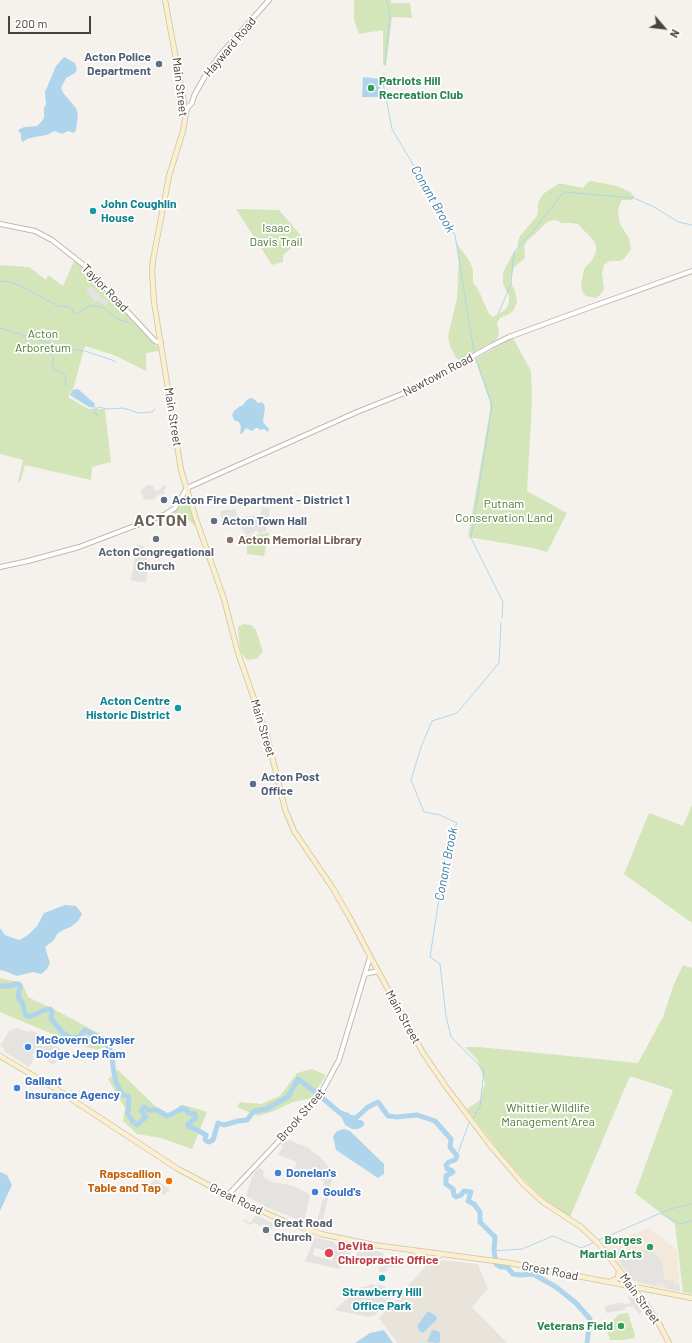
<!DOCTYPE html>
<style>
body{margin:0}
#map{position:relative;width:692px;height:1343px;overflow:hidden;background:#f5f2ed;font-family:Barlow,sans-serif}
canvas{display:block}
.north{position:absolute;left:644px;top:8px;width:40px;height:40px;-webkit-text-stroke:3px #fff;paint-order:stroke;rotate:118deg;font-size:11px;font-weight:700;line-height:16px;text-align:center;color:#49433a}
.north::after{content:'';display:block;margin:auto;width:14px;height:18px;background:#49433a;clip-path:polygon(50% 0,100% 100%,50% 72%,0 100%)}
.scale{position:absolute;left:8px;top:16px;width:83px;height:18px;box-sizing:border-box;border:2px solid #49433a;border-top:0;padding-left:5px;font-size:12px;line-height:14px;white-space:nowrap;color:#49433a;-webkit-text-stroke:3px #fff;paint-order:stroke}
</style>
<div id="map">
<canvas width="692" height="1343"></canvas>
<div class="north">N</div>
<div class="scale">200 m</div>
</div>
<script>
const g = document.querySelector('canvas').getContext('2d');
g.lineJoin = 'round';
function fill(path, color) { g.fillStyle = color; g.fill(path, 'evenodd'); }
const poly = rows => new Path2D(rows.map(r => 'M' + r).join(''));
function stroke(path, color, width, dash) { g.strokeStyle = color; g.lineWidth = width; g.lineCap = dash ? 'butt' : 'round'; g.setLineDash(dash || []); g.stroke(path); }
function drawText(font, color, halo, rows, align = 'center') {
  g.font = font + ' Barlow,sans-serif'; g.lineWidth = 3.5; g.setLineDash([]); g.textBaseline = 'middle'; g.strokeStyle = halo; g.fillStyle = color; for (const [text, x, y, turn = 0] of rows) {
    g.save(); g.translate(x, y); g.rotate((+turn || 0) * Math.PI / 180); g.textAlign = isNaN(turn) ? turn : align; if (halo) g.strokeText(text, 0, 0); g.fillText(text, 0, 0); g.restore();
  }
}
fill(poly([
 [444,1260,478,1264,488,1289,472,1307,507,1343,397,1343,379,1318,426,1266]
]), '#e9e4db');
fill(poly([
 [649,1228,677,1250,680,1292,641,1284,634,1281,626,1274,604,1245]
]), '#f4e8db');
fill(poly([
 [339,0,391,0,391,3,410,3,412,18,392,17,386,66,383,65,383,30,359,34,354,20,354,0],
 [591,181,617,186,630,192,634,196,634,198,632,200,622,200,619,206,618,211,620,224,629,238,631,249,624,259,619,261,610,261,604,265,602,273,604,288,602,293,596,298,586,296,583,293,581,285,584,269,592,260,596,252,596,246,594,241,578,224,571,223,561,223,559,221,554,220,547,222,536,233,527,241,524,246,525,258,514,267,510,281,515,291,517,302,513,311,509,314,500,318,497,323,499,333,497,339,460,360,456,358,450,346,448,336,457,298,459,257,456,242,470,262,473,270,473,283,478,289,489,314,493,317,505,310,509,304,509,296,503,284,503,273,512,255,518,249,518,241,520,236,537,216,538,211,538,203,543,194,558,184,563,184,583,188,588,182],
 [236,209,279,210,303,238,283,255,283,262,272,265],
 [74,261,83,267,158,347,159,351,146,353,146,371,114,355,85,346,73,389,68,397,88,409,105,409,111,462,92,467,91,480,25,465,20,482,18,482,23,460,0,454,0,265,29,267,46,280,48,275,63,286],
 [513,338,531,371,532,401,527,491,567,513,547,552,533,548,468,537,490,411,490,402,475,359],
 [186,490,197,525,195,526,186,517,173,513,184,498],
 [269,532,264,556,247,554,247,545,245,536,263,534],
 [243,624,251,625,256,630,263,652,256,659,247,660,241,652,239,640,238,627],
 [692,805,692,923,624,874,649,813,683,826],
 [683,965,692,968,692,1294,683,1292,675,1224,635,1193,673,1090,630,1076,570,1217,548,1202,528,1184,500,1152,467,1109,480,1100,485,1083,477,1059,465,1047,479,1047,638,1063,663,1017,674,984],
 [0,978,22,983,28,997,61,1013,104,1036,110,1045,97,1050,76,1044,0,1012],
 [312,1069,326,1075,312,1098,293,1102,274,1111,258,1116,237,1107,240,1102,261,1104,280,1096,297,1073],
 [118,1070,155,1106,169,1114,181,1105,191,1107,207,1112,192,1149,161,1138,137,1134,123,1121,125,1108,108,1079],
 [628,1313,635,1335,634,1338,623,1340,610,1340,607,1329,610,1323,619,1314]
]), '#d3e5b9');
fill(poly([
 [92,287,102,297,99,298,101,300,104,298,109,302,106,306,97,300,96,303,86,292,88,290,87,288],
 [148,484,150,486,152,485,156,491,162,488,161,486,165,485,167,488,164,490,165,493,162,495,160,494,155,497,155,499,144,500,142,493,140,491],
 [262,507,270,508,266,532,263,531,263,534,258,533,258,531,254,531,255,533,246,535,238,523,228,525,223,525,220,511,235,509,239,518,242,519,242,517,256,516,257,519,260,519],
 [137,544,144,546,144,552,148,557,147,559,149,560,148,566,146,567,146,570,148,570,146,582,140,582,131,580],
 [17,1028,29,1032,30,1030,42,1035,48,1039,47,1041,61,1049,56,1063,52,1064,34,1052,32,1055,34,1058,29,1067,3,1051,5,1049,0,1046,9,1031],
 [286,1140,287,1142,289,1140,311,1149,311,1151,319,1156,328,1166,332,1181,322,1224,317,1221,323,1199,325,1199,327,1192,325,1191,326,1186,323,1185,324,1181,294,1169,297,1162,278,1155,283,1147,281,1145],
 [259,1168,264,1171,263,1177,273,1182,290,1185,308,1193,310,1196,304,1222,266,1207,246,1196,252,1177],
 [155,1179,170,1190,164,1195,150,1185],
 [256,1215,274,1224,268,1236,266,1235,268,1229,266,1228,266,1226,262,1224,261,1226,254,1223,249,1225,243,1221,244,1219,250,1223],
 [315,1237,334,1242,334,1244,342,1247,343,1245,353,1247,347,1261,345,1260,345,1256,340,1255,338,1263,341,1264,339,1269,305,1261],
 [315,1248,334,1253,332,1261,313,1255],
 [361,1248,381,1252,384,1254,382,1257,383,1258,375,1265,373,1263,354,1260,356,1258,357,1253],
 [614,1248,616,1250,621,1248,623,1255,646,1249,647,1250,648,1248,661,1259,659,1261,662,1261,664,1278,667,1282,668,1280,675,1281,674,1284,679,1285,680,1291,665,1288,666,1286,663,1284,657,1283,656,1286,635,1281,621,1264,622,1263,619,1258,617,1259,610,1251],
 [406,1255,415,1256,423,1260,418,1267,414,1264,405,1263,396,1267,394,1266,386,1268,387,1271,380,1272,378,1268,399,1259,406,1258],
 [369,1284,385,1286,385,1289,391,1292,390,1294,392,1297,374,1316,369,1317,334,1310,361,1287,369,1286],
 [634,1296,643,1311,639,1314,633,1306,625,1307,625,1310,606,1313,605,1306,623,1302,624,1305,631,1303,628,1297]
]), '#e4e3e0');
fill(poly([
 [64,57,75,63,77,69,75,73,66,78,61,88,64,94,76,108,78,114,76,130,74,133,68,131,62,134,54,131,47,135,35,137,27,139,23,142,21,140,21,134,18,130,24,127,37,126,42,121,44,117,44,108,46,104,45,92,56,66],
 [363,77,380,79,379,97,362,97],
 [78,389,95,404,94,407,89,407,70,395,73,390],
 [250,398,254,399,258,403,261,402,264,404,265,408,263,422,269,429,268,432,264,429,260,430,258,428,256,428,252,431,246,428,242,434,240,433,241,427,239,422,234,420,232,415,234,411,240,406,242,406,246,401],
 [65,905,76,906,82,914,78,921,71,927,65,929,57,934,54,940,45,947,50,963,47,969,41,974,33,972,17,976,5,971,0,970,0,928,5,935,19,940,28,935,37,926,44,913],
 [340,1110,349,1113,351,1116,356,1120,361,1120,364,1122,364,1126,358,1129,352,1129,345,1125,339,1111],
 [344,1129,350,1131,384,1164,384,1174,378,1178,336,1150,333,1136,337,1131],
 [0,1172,7,1175,12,1185,0,1211],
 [428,1311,436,1316,437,1319,423,1333,420,1332,417,1326],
 [384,1330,393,1343,355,1343,370,1333],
 [432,1330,438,1331,440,1333,440,1342,438,1343,427,1342]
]), '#afd5ec');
stroke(poly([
 [385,64,390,15,387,0],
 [384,74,383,83,392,129,455,235,474,352],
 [534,230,564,192,634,198,656,208,678,222,692,225],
 [0,282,5,281,19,285,58,306,69,307,73,310,74,313],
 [104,308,105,310],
 [107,311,112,315,120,320,128,322,130,324],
 [76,314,91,305,103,308],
 [498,314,511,284,514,252,532,232],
 [0,328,42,341,54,358,52,365,54,369,64,374,66,380,66,386],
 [43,341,70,349,83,351],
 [85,351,112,360,116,362],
 [476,359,492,405,471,538,503,602,502,618],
 [94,406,96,409,99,407,107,409,123,408,139,413,152,412,155,409],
 [92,407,97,415,96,416],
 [473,1119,480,1107,484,1070,451,1037,446,1016,440,964,430,957,446,853,457,823,440,815,424,812,411,780,421,747,432,721,457,713,499,663,501,623],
 [457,1156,467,1128,469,1123],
 [662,1214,681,1224,692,1221],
 [599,1240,670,1209,692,1204],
 [494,1251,522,1249,553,1236,581,1248,593,1243]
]), '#afd5ec', 1);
stroke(poly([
 [0,986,10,986,15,984,19,984,20,987,18,997,23,1004,24,1010,26,1016,31,1016,45,1010,50,1009,52,1011,51,1019,63,1033,72,1038,79,1037,85,1030,104,1041,112,1053,113,1067,116,1083,123,1095,128,1096,129,1098,128,1114,133,1122,137,1125,146,1117,141,1111,144,1107,148,1110,157,1110,167,1116,172,1114,183,1108,187,1110,188,1113,195,1114,196,1118,188,1124,188,1126,197,1130,206,1135,205,1139,206,1141,209,1142,213,1140,218,1123,224,1125,238,1121,247,1120,254,1111,266,1109,288,1097,298,1079,314,1091,345,1117,356,1118,368,1107,378,1102,388,1116,397,1117,417,1115,435,1121,451,1139,450,1147,457,1156,455,1160,449,1162,446,1165,447,1169,451,1170,453,1172,446,1176,446,1184,453,1189,454,1195,456,1197,461,1195,464,1191,471,1192,468,1201,474,1204,480,1212,480,1222,495,1237,494,1251,496,1264,501,1267,507,1267,513,1274,520,1275,532,1274,535,1275,556,1287,576,1303,590,1319,587,1343]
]), '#afd5ec', 5);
const tertiary = poly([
 [186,115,187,108,192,103,194,96,205,76,221,54,269,0],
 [0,224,35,231,52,240,85,266,155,341,161,343],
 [0,567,28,561,79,547,166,514,175,508,187,488,357,412,417,388,491,346,509,337,591,307,692,271],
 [365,974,378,971],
 [228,1195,307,1111,321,1093,339,1060,370,957]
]);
const secondary = poly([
 [165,0,184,102,185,119,183,131,169,176,153,260,152,271,154,302,181,470,196,519,224,599,238,653,267,736,285,809,294,831,332,887,350,918,378,971,423,1053,447,1088,490,1145,524,1185,543,1202,581,1227,598,1243,647,1306,658,1322,669,1343],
 [0,1056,56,1089,178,1169,235,1199,286,1222,321,1234,374,1245,510,1263,692,1298],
 [416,1252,428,1260],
 [433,1262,441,1254],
 [609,1282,618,1278,619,1270]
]);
stroke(tertiary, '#c0bab0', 6);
stroke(secondary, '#d1c2a0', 6);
stroke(tertiary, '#fff', 4);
stroke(secondary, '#fbefd1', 4.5);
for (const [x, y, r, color] of [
 [159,64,4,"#5c6f8a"],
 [371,88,4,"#2e9e5b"],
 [93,211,4,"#0f9aa8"],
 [164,500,4,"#5c6f8a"],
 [214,521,4,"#5c6f8a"],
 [156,539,4,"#6b7280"],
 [230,540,4,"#8d6e63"],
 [178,708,4,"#0f9aa8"],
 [253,784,4,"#5c6f8a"],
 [28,1047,4,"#3f7fe0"],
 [17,1088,4,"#3f7fe0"],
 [278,1173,4,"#3f7fe0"],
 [169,1181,4,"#e8710a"],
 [315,1192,4,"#3f7fe0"],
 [266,1230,4,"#6b7280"],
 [650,1247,4,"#2e9e5b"],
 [329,1253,5,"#e0444e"],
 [382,1278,4,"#0f9aa8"],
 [621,1326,4,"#2e9e5b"]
]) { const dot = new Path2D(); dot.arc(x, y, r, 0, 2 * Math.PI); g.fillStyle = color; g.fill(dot); stroke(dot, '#fff', 1.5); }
drawText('12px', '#49433a', '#fff', [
 ["Hayward Road",230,47,-50],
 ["Main Street",180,87,83],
 ["Taylor Road",105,288,46],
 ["Newtown Road",438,375,-28],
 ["Main Street",173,417,81],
 ["Main Street",263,728,73],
 ["Main Street",403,1017,61],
 ["Brook Street",301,1115,-49],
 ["Great Road",236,1199,26],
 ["Great Road",550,1271,11],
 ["Main Street",640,1299,54]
]);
drawText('bold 12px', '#4e5e75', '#fff', [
 ["Acton Police",151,57,"right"],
 ["Department",151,71,"right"],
 ["Acton Fire Department - District 1",172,500],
 ["Acton Town Hall",222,521],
 ["Acton Post",261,777],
 ["Office",261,791]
], 'left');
drawText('bold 12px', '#27864d', '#fff', [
 ["Patriots Hill",379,81,"left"],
 ["Recreation Club",379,95,"left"],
 ["Borges",642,1240],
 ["Martial Arts",642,1254],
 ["Veterans Field",613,1326]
], 'right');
drawText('bold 12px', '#0d838f', '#fff', [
 ["John Coughlin",101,204],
 ["House",101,218],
 ["Acton Centre",170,701,"right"],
 ["Historic District",170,715,"right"],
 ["Strawberry Hill",382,1292,"center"],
 ["Office Park",382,1306,"center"]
], 'left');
drawText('12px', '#4f7731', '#fff', [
 ["Isaac",276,228],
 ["Davis Trail",276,242],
 ["Acton",43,334],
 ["Arboretum",43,348],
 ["Putnam",504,504],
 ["Conservation Land",504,518],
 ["Whittier Wildlife",548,1108],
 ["Management Area",548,1122]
]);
drawText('bold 12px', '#785e54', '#fff', [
 ["Acton Memorial Library",238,540]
], 'left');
drawText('bold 12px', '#5b616d', '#fff', [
 ["Acton Congregational",156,552],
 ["Church",156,566],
 ["Great Road",274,1223,"left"],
 ["Church",274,1237,"left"]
]);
drawText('bold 12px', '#366cbe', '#fff', [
 ["McGovern Chrysler",36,1040],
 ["Dodge Jeep Ram",36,1054],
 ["Gallant",25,1081],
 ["Insurance Agency",25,1095],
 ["Donelan's",286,1173],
 ["Gould's",323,1192]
], 'left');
drawText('bold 12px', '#c56008', '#fff', [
 ["Rapscallion",161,1174],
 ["Table and Tap",161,1188]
], 'right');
drawText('bold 12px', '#be3a42', '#fff', [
 ["DeVita",338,1246],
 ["Chiropractic Office",338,1260]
], 'left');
drawText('italic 13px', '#397ca6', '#fff', [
 ["Conant Brook",433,199,60],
 ["Conant Brook",446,864,-79]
]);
g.letterSpacing = '1px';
drawText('bold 16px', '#6b6053', '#fff', [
 ["ACTON",161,521]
]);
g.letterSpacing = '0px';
</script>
